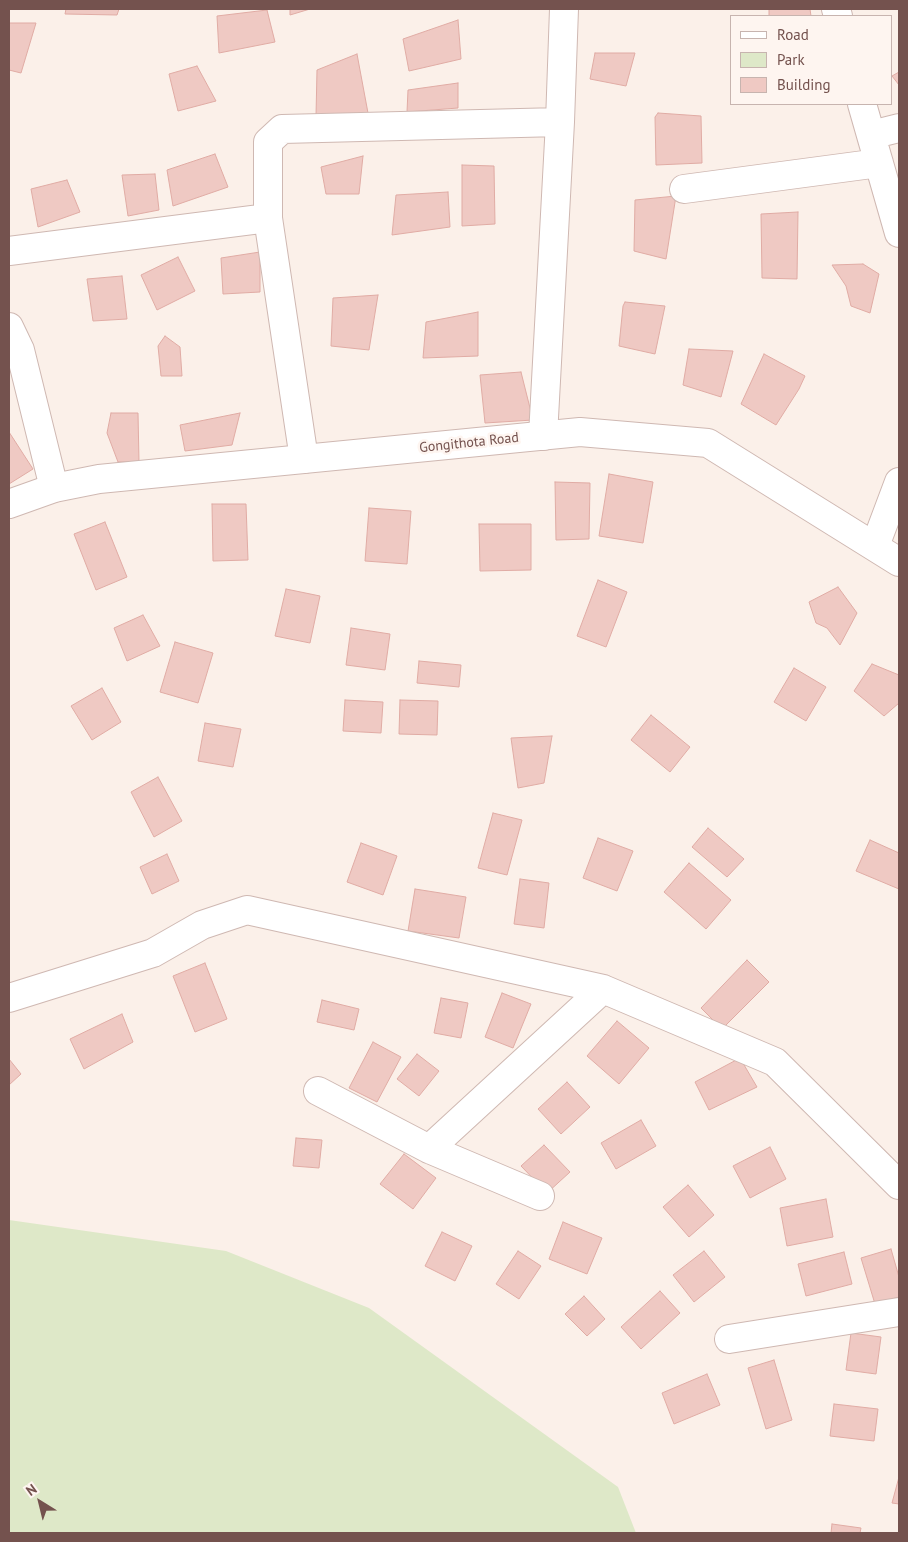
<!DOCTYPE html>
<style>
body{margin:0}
#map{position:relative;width:908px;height:1542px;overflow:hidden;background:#fbf0e9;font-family:"PT Sans",sans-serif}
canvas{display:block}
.frame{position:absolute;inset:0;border:10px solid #74524e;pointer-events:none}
.legend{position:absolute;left:730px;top:15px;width:162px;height:90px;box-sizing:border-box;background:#fef5f0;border:1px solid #c7b4af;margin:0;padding:6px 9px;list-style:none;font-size:15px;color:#74524e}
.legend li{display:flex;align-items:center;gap:10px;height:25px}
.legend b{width:25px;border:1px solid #c7b4af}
.north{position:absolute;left:15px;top:1477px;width:50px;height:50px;-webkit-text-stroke:4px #fef5f0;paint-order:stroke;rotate:324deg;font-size:14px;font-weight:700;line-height:20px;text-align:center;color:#74524e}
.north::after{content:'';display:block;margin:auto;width:18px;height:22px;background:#74524e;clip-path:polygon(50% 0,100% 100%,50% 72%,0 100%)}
</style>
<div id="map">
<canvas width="908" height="1542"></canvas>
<div class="frame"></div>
<ul class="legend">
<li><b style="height:6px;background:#fff"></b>Road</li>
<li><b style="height:14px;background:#dee8c8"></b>Park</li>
<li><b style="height:14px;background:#efc9c3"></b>Building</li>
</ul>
<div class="north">N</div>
</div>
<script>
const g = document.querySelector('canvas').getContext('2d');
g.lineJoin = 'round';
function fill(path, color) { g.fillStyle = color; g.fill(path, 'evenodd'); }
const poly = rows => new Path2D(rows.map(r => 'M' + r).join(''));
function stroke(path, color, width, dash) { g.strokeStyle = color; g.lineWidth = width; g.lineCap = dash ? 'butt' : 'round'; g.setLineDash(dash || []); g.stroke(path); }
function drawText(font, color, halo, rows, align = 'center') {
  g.font = font + ' "PT Sans",sans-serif'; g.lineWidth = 5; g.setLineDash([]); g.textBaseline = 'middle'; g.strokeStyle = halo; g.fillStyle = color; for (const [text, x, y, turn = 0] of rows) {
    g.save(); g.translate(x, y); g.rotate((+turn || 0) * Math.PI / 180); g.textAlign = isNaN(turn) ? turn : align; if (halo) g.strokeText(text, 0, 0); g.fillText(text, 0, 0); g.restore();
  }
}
fill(poly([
 [9,1220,226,1251,369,1308,618,1487,636,1533,9,1533]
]), '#dee8c8');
const building = poly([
 [66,9,119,9,117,15,65,14,66,9],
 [290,9,310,9,290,15,290,9],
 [769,9,810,9,811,16,769,16,769,9],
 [267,10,275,42,219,53,217,16,267,10],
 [458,20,461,59,409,71,403,39,458,20],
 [9,23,36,23,21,73,9,70,9,23],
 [595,53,635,53,626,86,590,79,595,53],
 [357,54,368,113,316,116,317,70,357,54],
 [197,66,216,101,178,111,169,74,197,66],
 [899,72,899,85,892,76,899,72],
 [458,83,458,108,407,112,408,90,458,83],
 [658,113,701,116,702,163,656,165,655,117,658,113],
 [215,154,228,187,173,206,167,170,215,154],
 [363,156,359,194,326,194,321,167,363,156],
 [462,165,494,166,495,224,462,226,462,165],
 [155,174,159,210,128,216,122,175,155,174],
 [67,180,80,212,38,227,31,189,67,180],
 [448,192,450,227,392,235,396,195,448,192],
 [676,196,666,259,634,251,635,200,676,196],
 [798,212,797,279,762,278,761,214,798,212],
 [260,252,260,292,223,294,221,258,260,252],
 [178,257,195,291,157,310,141,275,178,257],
 [863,264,879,274,870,313,851,306,846,286,832,265,863,264],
 [122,276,127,319,93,321,87,279,122,276],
 [378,295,369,350,331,346,333,298,378,295],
 [625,302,665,306,655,354,619,346,623,306,625,302],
 [478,312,478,356,423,358,426,322,478,312],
 [165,336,180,347,182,376,161,376,158,346,165,336],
 [689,349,733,351,721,397,683,385,689,349],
 [764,354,805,376,799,389,776,425,741,404,764,354],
 [521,372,533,420,485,423,480,375,521,372],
 [111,413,138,413,139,462,118,462,107,433,111,413],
 [240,413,232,445,185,451,180,425,240,413],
 [9,432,33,469,9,484,9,432],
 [609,474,653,482,643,543,599,536,609,474],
 [555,482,590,483,589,539,556,540,555,482],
 [212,504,246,504,248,560,213,561,212,504],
 [369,508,411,511,407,564,365,561,369,508],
 [105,522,127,577,96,590,74,534,105,522],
 [479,524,531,524,531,570,480,571,479,524],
 [598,580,627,592,606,647,577,636,598,580],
 [838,587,857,613,840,645,827,628,816,623,809,602,838,587],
 [286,589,320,596,310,643,275,636,286,589],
 [143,615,160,646,127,661,114,628,143,615],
 [351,628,390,634,385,670,346,665,351,628],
 [175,642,213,653,198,703,160,692,175,642],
 [419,661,461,665,459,687,417,683,419,661],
 [872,664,899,675,899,703,884,716,854,691,872,664],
 [794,668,826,687,806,721,774,702,794,668],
 [102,688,121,722,92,740,71,706,102,688],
 [345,700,383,702,381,733,343,731,345,700],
 [400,700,438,701,437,735,399,734,400,700],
 [651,715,690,747,670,772,631,740,651,715],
 [205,723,241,729,233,767,198,761,205,723],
 [552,736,544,783,518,788,511,738,552,736],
 [158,777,182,821,154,837,131,792,158,777],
 [493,813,522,820,507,875,478,868,493,813],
 [708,828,744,859,727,877,692,847,708,828],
 [598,838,633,851,617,891,583,878,598,838],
 [870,840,899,853,899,889,856,871,870,840],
 [361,843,397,856,383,895,347,882,361,843],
 [167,854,179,881,152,894,140,867,167,854],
 [689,863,731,900,706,929,664,892,689,863],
 [520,879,549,883,544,928,514,924,520,879],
 [415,889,466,897,459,938,408,931,415,889],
 [747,960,769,982,722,1029,701,1008,747,960],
 [205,963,227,1019,195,1032,173,976,205,963],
 [502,993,531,1004,513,1048,485,1037,502,993],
 [441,998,468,1003,461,1038,434,1033,441,998],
 [322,1000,359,1009,354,1030,317,1022,322,1000],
 [122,1014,133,1042,84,1069,70,1039,122,1014],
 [617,1021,649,1048,619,1084,587,1056,617,1021],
 [373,1042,401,1057,377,1102,349,1088,373,1042],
 [417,1054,439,1071,419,1096,397,1079,417,1054],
 [740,1058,757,1087,709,1110,695,1082,740,1058],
 [9,1059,21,1074,9,1085,9,1059],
 [567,1082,590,1107,561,1134,538,1109,567,1082],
 [641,1120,656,1146,616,1169,601,1143,641,1120],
 [296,1138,322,1140,319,1168,293,1166,296,1138],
 [544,1145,570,1172,547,1193,521,1166,544,1145],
 [770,1147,786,1179,750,1198,733,1166,770,1147],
 [404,1154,436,1178,413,1209,380,1184,404,1154],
 [688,1185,714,1215,689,1237,663,1207,688,1185],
 [826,1199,833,1237,787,1246,780,1208,826,1199],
 [563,1222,602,1238,587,1274,549,1259,563,1222],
 [442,1232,472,1246,455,1281,425,1266,442,1232],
 [891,1249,899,1277,899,1297,875,1304,861,1258,891,1249],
 [518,1251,541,1266,519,1299,496,1284,518,1251],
 [704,1251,725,1277,694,1302,673,1275,704,1251],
 [844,1252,852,1284,806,1296,798,1264,844,1252],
 [660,1291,680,1313,641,1349,621,1327,660,1291],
 [584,1296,605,1319,587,1336,565,1314,584,1296],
 [851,1333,881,1337,876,1374,846,1370,851,1333],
 [774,1360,792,1420,766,1429,748,1368,774,1360],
 [707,1374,720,1405,674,1424,662,1393,707,1374],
 [834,1404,878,1409,874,1441,830,1436,834,1404],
 [899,1477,899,1504,892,1503,899,1477],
 [832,1524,861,1528,860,1533,831,1533,832,1524]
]);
fill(building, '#efc9c3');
stroke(building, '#e0aba4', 1);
const minor = poly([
 [836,9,838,16],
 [862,104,899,233],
 [871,135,899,128],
 [684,189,879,163],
 [9,251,268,218],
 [9,327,20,350,54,488],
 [543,436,560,122,564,9],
 [304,459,268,218,268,142,282,129,560,122],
 [875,546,899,482],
 [9,998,153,953,202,925,247,910,603,989,775,1062,899,1185],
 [318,1091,429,1149,540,1196],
 [429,1149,603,989],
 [729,1339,899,1312]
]);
const tertiary = poly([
 [9,504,54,488,99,479,580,432,708,443,899,562]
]);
stroke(minor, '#cfb8b2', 30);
stroke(tertiary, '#cfb8b2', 30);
stroke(minor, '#fff', 28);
stroke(tertiary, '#fff', 28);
drawText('14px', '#74524e', '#fef5f0', [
 ["Gongithota Road",469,443,-6]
]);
</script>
